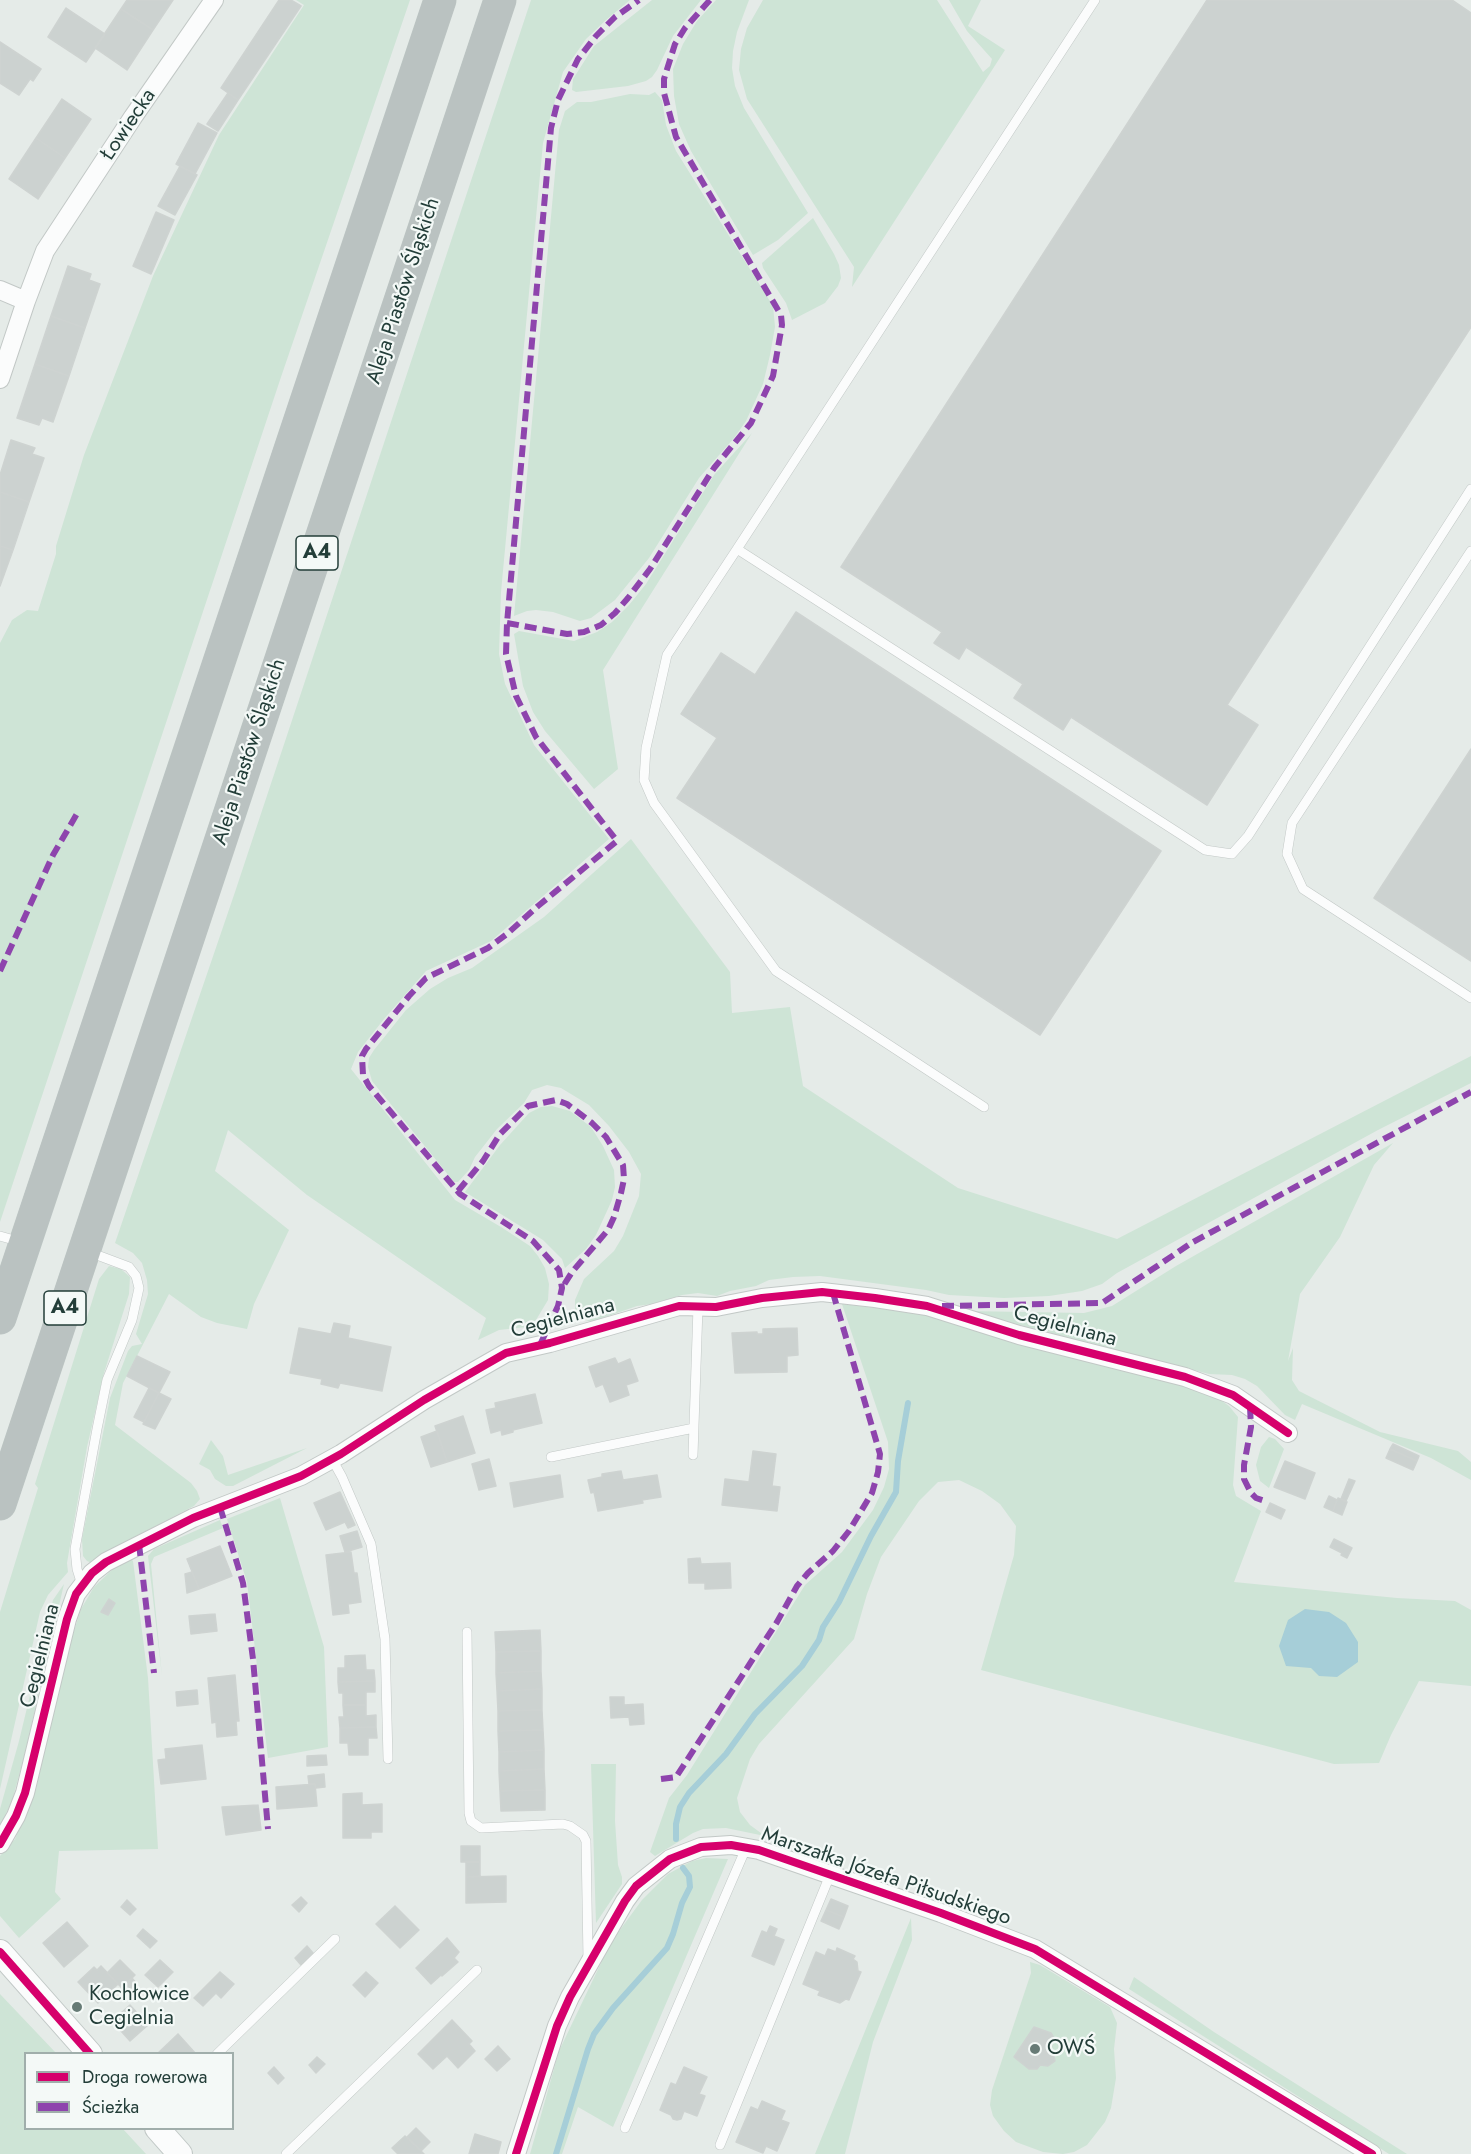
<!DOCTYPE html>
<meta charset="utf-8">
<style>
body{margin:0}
#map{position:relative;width:1471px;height:2154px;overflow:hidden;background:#e5ebe8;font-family:Jost,sans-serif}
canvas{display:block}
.legend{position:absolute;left:24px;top:2052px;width:210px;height:78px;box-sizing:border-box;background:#f4f9f7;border:2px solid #a0aeab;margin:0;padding:8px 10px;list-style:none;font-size:18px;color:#233e39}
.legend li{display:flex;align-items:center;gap:12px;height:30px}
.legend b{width:30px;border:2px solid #a0aeab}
</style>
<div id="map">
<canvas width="1471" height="2154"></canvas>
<ul class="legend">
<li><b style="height:8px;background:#d6006c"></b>Droga rowerowa</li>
<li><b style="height:8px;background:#8e44ad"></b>Ścieżka</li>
</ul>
</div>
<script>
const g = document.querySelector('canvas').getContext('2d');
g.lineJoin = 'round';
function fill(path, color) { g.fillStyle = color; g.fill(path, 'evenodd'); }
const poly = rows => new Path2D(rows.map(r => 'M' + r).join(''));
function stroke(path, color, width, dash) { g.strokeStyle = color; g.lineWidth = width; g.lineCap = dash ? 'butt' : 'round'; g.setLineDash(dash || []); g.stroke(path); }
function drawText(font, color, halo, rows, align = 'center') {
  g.font = font + ' Jost,sans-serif'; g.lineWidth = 4.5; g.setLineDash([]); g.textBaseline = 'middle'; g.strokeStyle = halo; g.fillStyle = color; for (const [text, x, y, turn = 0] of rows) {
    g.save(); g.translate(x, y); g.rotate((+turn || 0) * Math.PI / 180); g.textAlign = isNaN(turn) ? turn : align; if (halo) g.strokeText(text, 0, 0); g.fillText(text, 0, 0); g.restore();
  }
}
fill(poly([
 [296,0,410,0,281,377,0,1222,0,643,12,620,27,610,38,611,56,554,56,546,84,455,153,276,219,135,304,5],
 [531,0,630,0,606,20,586,39,563,72,543,143,501,592,499,654,505,684,534,745,609,839,491,941,426,971,384,1019,358,1052,351,1069,455,1200,501,1227,530,1246,538,1256,545,1268,549,1284,548,1300,536,1320,526,1327,499,1330,478,1340,486,1318,307,1195,228,1130,215,1171,289,1230,254,1304,247,1329,217,1323,201,1317,169,1294,123,1383,115,1425,191,1483,197,1491,200,1499,194,1506,113,1548,92,1563,87,1561,83,1556,82,1539,110,1398,128,1351,132,1346,142,1344,136,1334,148,1294,147,1280,142,1263,133,1253,115,1243,235,892],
 [652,0,701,0,673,36,657,70,652,77,646,81,628,86,576,92,572,90,573,79,594,46],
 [716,0,749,0,737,32,733,51,732,68,735,86,744,108,808,213,778,240,753,255,691,151,679,124,674,96,673,69,683,44,697,21],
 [763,0,937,0,983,72,990,66,992,59,967,31,949,0,981,0,968,26,1005,50,852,287,854,267,747,99,739,70,741,49,747,28],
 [655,92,662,100,666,125,676,151,773,306,775,327,770,355,763,384,746,421,734,438,699,478,649,558,615,600,591,618,580,621,553,612,536,610,527,611,514,616,559,130,565,111,577,102,591,102,630,94,649,95],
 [813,218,834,254,839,265,841,278,838,286,825,303,792,320,786,303,763,268,762,263],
 [752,433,603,670,618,769,594,789,545,731,533,712,523,686,514,634,519,631,574,641,597,632,612,622,629,605,646,584,714,475],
 [631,839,730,972,732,1013,790,1007,803,1086,958,1188,1117,1239,1471,1056,1471,1083,1378,1130,1117,1273,1102,1284,1082,1291,1049,1296,1004,1298,949,1295,926,1290,820,1276,793,1277,769,1280,756,1286,730,1291,717,1296,698,1293,682,1295,652,1304,637,1306,591,1322,581,1318,575,1311,575,1300,584,1279,614,1251,623,1236,639,1196,641,1174,629,1152,609,1126,589,1105,561,1088,547,1085,532,1090,524,1103,497,1129,475,1157,469,1170,458,1182,454,1182,372,1081,368,1067,369,1058,374,1050,406,1010,430,989,448,978,472,968,544,917],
 [552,1106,570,1111,591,1127,603,1146,614,1170,615,1187,612,1200,596,1235,586,1249,565,1268,562,1259,543,1240,465,1192,500,1145,529,1113,541,1107],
 [1393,1143,1374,1165,1340,1237,1300,1294,1288,1361,1293,1348,1292,1380,1299,1391,1380,1432,1458,1451,1471,1462,1471,1480,1431,1458,1302,1404,1295,1420,1285,1415,1257,1386,1245,1379,1232,1375,1209,1374,966,1311,1084,1313,1112,1306,1176,1266],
 [109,1266,121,1269,130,1277,129,1294,104,1373,87,1447,67,1563,68,1572,48,1595,40,1612,0,1789,0,1612,38,1488,35,1484,99,1279],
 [842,1304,909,1312,933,1317,1208,1391,1229,1406,1238,1417,1233,1485,1236,1496,1261,1511,1234,1582,1397,1598,1455,1601,1471,1610,1471,1686,1419,1681,1391,1735,1379,1763,1334,1764,981,1670,1014,1555,1016,1526,1000,1504,982,1491,959,1480,938,1482,919,1501,881,1557,867,1594,854,1639,759,1744,750,1759,737,1798,740,1812,750,1825,765,1836,726,1828,703,1829,693,1833,655,1856,650,1852,669,1798,687,1775,805,1585,842,1552,873,1510,884,1487,889,1469,888,1442],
 [1269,1437,1275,1439,1284,1449,1269,1488,1260,1481,1256,1465,1261,1447],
 [211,1440,223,1456,228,1475,307,1448,233,1486,226,1486,215,1479,210,1470,199,1464],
 [280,1498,324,1647,328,1747,268,1758,247,1582,227,1519],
 [220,1520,223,1528,154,1557,151,1564,162,1676,148,1556,154,1549],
 [129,1557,133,1561,148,1678,158,1849,59,1851,55,1892,61,1899,19,1938,0,1916,0,1856,15,1839,36,1789,64,1662,81,1609,94,1587,116,1566],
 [64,1584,24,1757,12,1801,0,1826,0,1809,19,1741,53,1600],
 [591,1764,616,1764,615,1821,618,1865,622,1877,622,1884,596,1923],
 [706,1858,728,1859,613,2127,578,2107,562,2154,530,2154,559,2051,611,1942,642,1900,668,1874,692,1861],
 [911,1918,912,1940,873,2042,845,2154,815,2154],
 [1030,1962,1040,1965,1110,2007,1117,2023,1114,2049,1116,2078,1111,2108,1105,2122,1087,2145,1074,2152,1063,2154,1043,2152,1016,2142,1004,2131,993,2116,990,2105,992,2090,1031,1973],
 [1134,1977,1214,2032,1407,2154,1389,2154,1129,1989],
 [0,1994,56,2053,26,2054,26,2128,123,2129,146,2154,0,2154]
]), '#cee4d6');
fill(poly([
 [1305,1609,1329,1612,1346,1623,1358,1642,1358,1662,1337,1677,1319,1676,1311,1668,1286,1666,1279,1646,1288,1620]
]), '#a6ced8');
stroke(poly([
 [676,1839,676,1824,680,1807,689,1793,726,1754,755,1714,802,1666,819,1640,823,1627,839,1602,871,1536,896,1492,898,1461,908,1403],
 [556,2154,588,2049,594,2034,613,2008,667,1948,673,1934,682,1903,690,1887,689,1876,683,1868]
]), '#a6ced8', 6);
const building = poly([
 [127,0,173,0,153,30,121,9,127,0],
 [279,0,291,0,301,6,238,100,221,88,279,0],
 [1207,0,1452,0,1471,13,1471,327,1227,705,1258,725,1207,805,1071,717,1063,730,1014,698,1023,684,966,647,959,659,934,643,942,632,841,567,1207,0],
 [66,8,105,34,86,62,48,37,66,8],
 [121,9,153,30,127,70,95,48,121,9],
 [0,42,41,69,33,81,30,79,19,95,0,83,0,42],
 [228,93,238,100,218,131,207,124,228,93],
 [62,99,91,119,65,158,36,138,62,99],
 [198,123,217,133,195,174,176,164,198,123],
 [36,138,65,158,38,199,9,179,36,138],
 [180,166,197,175,175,215,158,206,180,166],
 [156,212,174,220,151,274,133,266,156,212],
 [68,266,91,274,89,280,100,284,85,328,51,316,68,266],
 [51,316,85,328,69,376,35,364,51,316],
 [35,364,69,376,53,422,42,418,39,425,17,418,35,364],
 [11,440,35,448,32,454,44,458,29,502,0,492,0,475,11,440],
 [0,492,29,502,13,550,0,546,0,492],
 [0,546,13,550,0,586,0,546],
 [796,612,1161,851,1040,1035,677,798,717,738,681,714,721,653,755,675,796,612],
 [1471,749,1471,961,1374,898,1471,749],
 [334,1323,350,1326,348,1338,391,1347,382,1391,340,1383,338,1388,321,1384,322,1379,290,1373,299,1328,331,1334,334,1323],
 [797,1328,798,1355,787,1356,787,1372,735,1373,732,1333,757,1332,757,1334,763,1334,763,1329,797,1328],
 [137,1356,170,1372,159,1393,127,1376,137,1356],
 [615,1358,618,1364,630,1359,638,1381,626,1385,629,1395,610,1402,603,1384,596,1387,589,1367,615,1358],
 [149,1388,159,1393,144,1422,134,1417,149,1388],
 [159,1393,171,1399,155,1429,143,1424,159,1393],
 [535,1394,542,1423,513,1430,513,1432,502,1435,501,1430,491,1433,486,1410,496,1408,495,1403,535,1394],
 [463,1416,475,1453,447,1462,435,1426,463,1416],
 [437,1431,447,1462,431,1467,421,1437,437,1431],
 [1393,1444,1419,1456,1417,1461,1390,1449,1393,1444],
 [1390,1449,1417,1461,1413,1470,1386,1458,1390,1449],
 [753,1451,776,1454,772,1486,780,1487,777,1511,722,1505,725,1479,749,1482,753,1451],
 [489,1459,496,1486,479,1490,472,1464,489,1459],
 [1285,1461,1315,1473,1305,1499,1274,1487,1285,1461],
 [621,1471,623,1480,657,1475,661,1497,642,1500,643,1503,598,1511,594,1492,591,1493,588,1480,602,1477,602,1474,621,1471],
 [560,1475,563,1497,514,1507,510,1483,560,1475],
 [1349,1479,1355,1481,1346,1501,1341,1499,1349,1479],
 [340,1492,355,1525,348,1528,345,1522,326,1530,314,1503,340,1492],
 [1329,1496,1337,1500,1333,1511,1324,1507,1329,1496],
 [1338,1498,1347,1502,1342,1515,1333,1511,1338,1498],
 [1270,1503,1285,1510,1281,1519,1266,1512,1270,1503],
 [357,1531,362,1547,345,1552,340,1536,357,1531],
 [1334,1539,1352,1548,1347,1558,1341,1555,1342,1553,1330,1547,1334,1539],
 [220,1546,232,1576,199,1589,187,1559,220,1546],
 [351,1552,354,1573,357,1573,361,1602,348,1604,349,1613,333,1615,326,1555,351,1552],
 [700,1558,701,1564,730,1563,731,1588,705,1589,705,1583,689,1583,688,1559,700,1558],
 [192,1572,199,1589,187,1593,185,1574,192,1572],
 [109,1599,115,1603,108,1615,101,1612,109,1599],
 [215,1614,217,1631,191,1634,189,1616,215,1614],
 [540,1630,541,1651,496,1652,495,1632,540,1630],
 [541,1651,541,1671,496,1673,496,1652,541,1651],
 [365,1655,366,1670,374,1670,375,1681,338,1682,338,1668,345,1668,345,1656,365,1655],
 [541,1671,542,1689,497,1691,496,1673,541,1671],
 [235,1675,239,1721,236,1721,237,1735,217,1737,216,1722,212,1723,208,1678,235,1675],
 [375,1681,375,1692,366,1692,366,1705,343,1705,343,1693,339,1693,338,1682,375,1681],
 [542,1689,542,1710,498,1711,497,1691,542,1689],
 [197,1690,198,1704,177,1706,176,1692,197,1690],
 [610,1697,624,1697,624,1705,643,1704,644,1724,630,1725,629,1717,611,1718,610,1697],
 [343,1705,366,1705,366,1716,376,1715,376,1727,340,1728,339,1717,344,1717,343,1705],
 [542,1710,543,1730,498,1731,498,1711,542,1710],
 [376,1727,377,1738,368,1738,368,1755,349,1755,348,1743,340,1743,340,1728,376,1727],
 [543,1730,544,1750,499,1752,498,1731,543,1730],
 [202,1745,206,1779,161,1784,158,1760,166,1759,165,1749,202,1745],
 [544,1750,544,1769,499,1771,499,1752,544,1750],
 [326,1755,327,1765,307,1766,307,1756,326,1755],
 [544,1769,545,1790,500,1791,499,1771,544,1769],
 [324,1774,325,1787,316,1788,315,1784,309,1784,308,1776,324,1774],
 [315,1784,317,1806,277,1809,276,1787,315,1784],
 [545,1790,545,1810,501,1811,500,1791,545,1790],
 [362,1793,362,1805,382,1804,382,1832,371,1832,371,1838,343,1838,343,1794,362,1793],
 [258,1805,261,1830,226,1835,222,1807,258,1805],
 [461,1846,480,1846,480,1862,461,1862,461,1846],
 [466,1862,480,1862,480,1876,466,1877,466,1862],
 [506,1876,506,1902,466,1903,466,1877,506,1876],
 [301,1897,307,1903,299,1912,292,1905,301,1897],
 [831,1899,848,1906,844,1917,826,1910,831,1899],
 [127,1900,136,1909,130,1915,121,1907,127,1900],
 [395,1906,419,1930,400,1948,376,1924,395,1906],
 [826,1910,844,1917,839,1929,821,1921,826,1910],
 [67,1922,88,1946,64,1967,43,1943,67,1922],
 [770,1926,777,1929,774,1936,784,1940,774,1965,752,1956,762,1931,767,1933,770,1926],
 [143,1929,157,1941,150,1948,137,1936,143,1929],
 [447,1938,459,1952,454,1958,458,1962,442,1976,441,1975,431,1984,416,1968,447,1938],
 [307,1946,313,1953,301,1965,295,1958,307,1946],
 [837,1948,855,1956,853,1959,857,1962,858,1971,861,1972,849,2000,846,1999,840,2003,818,1995,820,1991,803,1984,816,1952,825,1956,828,1949,836,1952,837,1948],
 [120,1960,135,1975,122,1988,107,1973,120,1960],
 [160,1960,173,1972,158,1987,145,1975,160,1960],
 [101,1966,118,1984,98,2003,78,1982,94,1967,97,1970,101,1966],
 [220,1972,234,1984,221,1998,216,1993,203,2006,194,1998,220,1972],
 [366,1972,378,1983,365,1997,353,1985,366,1972],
 [132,1978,136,1983,126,1993,121,1988,132,1978],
 [130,2005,148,2025,130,2041,112,2021,130,2005],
 [452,2020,472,2041,469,2044,475,2051,458,2068,447,2056,433,2069,418,2054,452,2020],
 [1034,2027,1051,2033,1054,2038,1050,2051,1054,2055,1055,2061,1048,2066,1040,2065,1037,2069,1029,2069,1014,2057,1034,2027],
 [178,2034,196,2054,157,2054,178,2034],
 [498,2046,510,2059,497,2071,485,2059,498,2046],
 [317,2057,325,2064,316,2073,309,2065,317,2057],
 [274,2067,284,2078,278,2084,268,2073,274,2067],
 [684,2067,707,2077,699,2094,705,2096,697,2116,684,2111,681,2119,677,2120,673,2119,671,2115,660,2110,671,2083,676,2085,684,2067],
 [762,2101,785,2111,781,2120,789,2123,777,2151,766,2146,763,2153,736,2142,751,2107,758,2110,762,2101],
 [416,2128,430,2142,421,2151,407,2137,416,2128],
 [475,2134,501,2142,498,2154,469,2154,475,2134],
 [405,2136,421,2151,424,2154,398,2154,392,2148,405,2136]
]);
fill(building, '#ccd2d0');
stroke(building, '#ced3d1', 1.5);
const lane = poly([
 [1095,0,737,549,1205,850,1232,854,1248,836,1471,489],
 [737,549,667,655,646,748,644,780,654,803,776,971,984,1107],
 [1471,551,1292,823,1287,854,1303,889,1471,998],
 [0,1236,21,1242],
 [693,1455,698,1307],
 [551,1457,694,1428],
 [332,1459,342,1477,371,1544,385,1639,388,1759],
 [82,1585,77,1569,75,1549,97,1429,107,1380,132,1320,139,1288,136,1276,129,1267,89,1252],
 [467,1632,469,1813,471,1821,481,1828,563,1824,570,1826,583,1835,586,1841,588,1959],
 [217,2054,335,1939],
 [625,2128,746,1848],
 [720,2145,830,1875],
 [286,2154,477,1970]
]);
const street = poly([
 [0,290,26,301,45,251,133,117,214,0],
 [0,379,26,301],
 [0,1844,16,1816,25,1793,67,1619,76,1594,92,1573,106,1562,193,1518,301,1476,341,1454,424,1400,506,1353,550,1343,679,1306,716,1307,762,1298,822,1292,875,1298,927,1306,1019,1335,1185,1377,1233,1395,1288,1433],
 [516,2154,557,2026,570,1997,625,1901,636,1886,670,1859,701,1847,731,1845,759,1850,941,1913,1035,1949,1372,2154]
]);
const secondary = poly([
 [0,1952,90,2054],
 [157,2128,180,2154]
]);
const highway = poly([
 [0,1318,440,0],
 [0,1504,500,0]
]);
stroke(lane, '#c2c8c6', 10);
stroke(street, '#c2c8c6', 20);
stroke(secondary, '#c1c8c6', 26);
stroke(highway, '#bdc6c4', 33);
stroke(lane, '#fbfcfc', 9);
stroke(street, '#fbfcfc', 18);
stroke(secondary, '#fbfcfc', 24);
stroke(highway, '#bac2c1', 32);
stroke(poly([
 [507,623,567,634,584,632,601,625,615,613,628,598,650,569,714,468,751,423,773,376,782,325,781,315,676,137,664,93,664,79,675,44,685,28,710,0],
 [0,971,53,855,78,812],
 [458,1191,483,1161,500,1134,528,1106,556,1100,567,1104,592,1123,606,1137,623,1165,624,1179,621,1193,614,1217,608,1230,572,1272,562,1288],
 [942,1306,1102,1303,1193,1242,1471,1092],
 [540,1345,558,1306,562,1288,559,1270,533,1241,460,1194,369,1086,363,1075,362,1056,366,1049,409,996,426,978,488,948,507,934,538,906,617,841,536,737,516,696,506,654,507,623,551,128,558,100,578,59,596,36,615,17,639,0],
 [1250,1407,1251,1427,1244,1465,1244,1479,1251,1493,1256,1498,1265,1501],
 [220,1507,243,1583,253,1659,268,1829],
 [139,1544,154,1673],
 [661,1779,676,1777,777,1622,797,1586,808,1573,833,1551,849,1531,872,1493,878,1472,880,1454,833,1293]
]), '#8e44ad', 6, [12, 6]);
stroke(poly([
 [0,1844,16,1816,25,1793,67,1619,76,1594,92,1573,106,1562,193,1518,301,1476,341,1454,424,1400,506,1353,550,1343,679,1306,716,1307,762,1298,822,1292,875,1298,927,1306,1019,1335,1185,1377,1233,1395,1288,1433],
 [0,1952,90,2054],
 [516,2154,557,2026,570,1997,625,1901,636,1886,670,1859,701,1847,731,1845,759,1850,941,1913,1035,1949,1372,2154]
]), '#d6006c', 8);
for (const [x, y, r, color] of [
 [77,2007,6,"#677b76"],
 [1035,2049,6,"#677b76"]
]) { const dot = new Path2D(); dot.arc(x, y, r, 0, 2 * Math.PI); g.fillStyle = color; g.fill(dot); stroke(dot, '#f4f9f7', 2); }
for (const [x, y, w] of [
 [317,553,42],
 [65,1308,42]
]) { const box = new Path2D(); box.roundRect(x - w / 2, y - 17, w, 34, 4.5); g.fillStyle = '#f4f9f7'; g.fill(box); stroke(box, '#233e39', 1.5); }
drawText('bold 20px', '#233e39', null, [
 ["A4",317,553],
 ["A4",65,1308]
]);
drawText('21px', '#233e39', '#f4f9f7', [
 ["Łowiecka",129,125,-56],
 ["Aleja Piastów Śląskich",404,291,-72],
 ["Aleja Piastów Śląskich",250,752,-72],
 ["Cegielniana",563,1319,-15],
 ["Cegielniana",1065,1327,15],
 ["Cegielniana",41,1656,-76],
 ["Marszałka Józefa Piłsudskiego",886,1877,19]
]);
drawText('21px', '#233e39', '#f4f9f7', [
 ["Kochłowice",89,1995],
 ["Cegielnia",89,2019],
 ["OWŚ",1047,2049]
], 'left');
</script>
